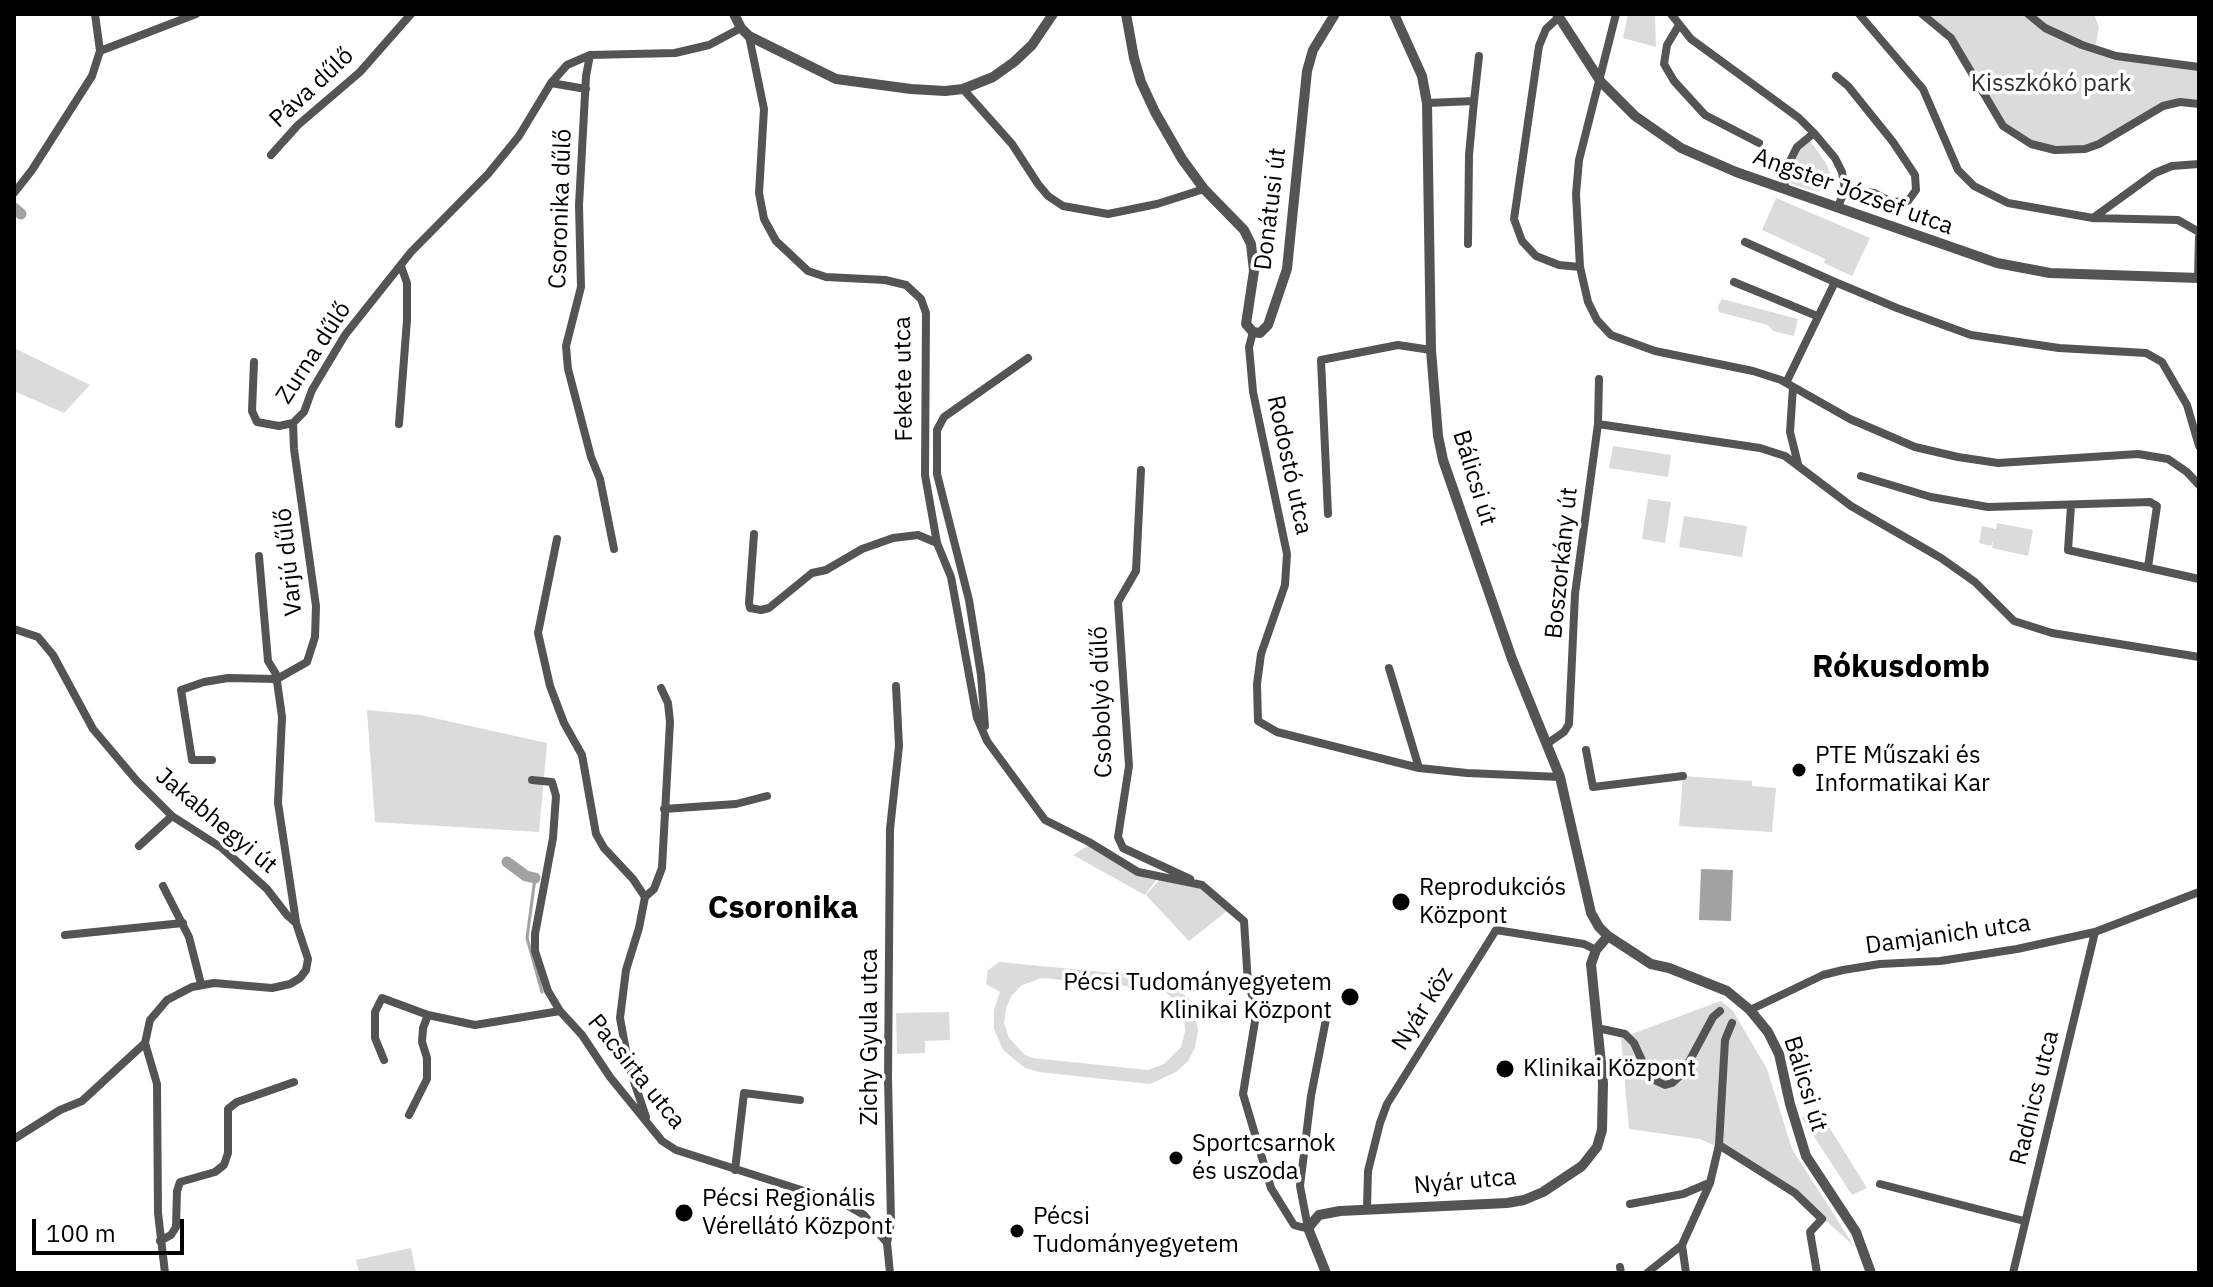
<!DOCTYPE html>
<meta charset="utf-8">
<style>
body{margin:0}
#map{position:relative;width:2213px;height:1287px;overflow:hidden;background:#fff;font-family:"IBM Plex Sans",sans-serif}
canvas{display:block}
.frame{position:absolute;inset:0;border:16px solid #000;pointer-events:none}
.scale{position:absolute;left:32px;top:1219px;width:152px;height:36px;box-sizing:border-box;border:4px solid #000;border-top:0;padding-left:10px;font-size:24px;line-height:28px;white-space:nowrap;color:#000;-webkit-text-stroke:6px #fff;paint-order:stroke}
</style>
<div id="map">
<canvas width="2213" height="1287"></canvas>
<div class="frame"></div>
<div class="scale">100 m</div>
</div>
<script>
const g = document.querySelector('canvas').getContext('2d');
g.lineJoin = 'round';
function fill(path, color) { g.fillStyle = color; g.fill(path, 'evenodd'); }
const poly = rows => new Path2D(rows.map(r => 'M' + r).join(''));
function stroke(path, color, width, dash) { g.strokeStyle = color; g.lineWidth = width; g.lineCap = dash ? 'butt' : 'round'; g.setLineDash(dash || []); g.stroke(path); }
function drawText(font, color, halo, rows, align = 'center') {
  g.font = font + ' "IBM Plex Sans",sans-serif'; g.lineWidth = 7; g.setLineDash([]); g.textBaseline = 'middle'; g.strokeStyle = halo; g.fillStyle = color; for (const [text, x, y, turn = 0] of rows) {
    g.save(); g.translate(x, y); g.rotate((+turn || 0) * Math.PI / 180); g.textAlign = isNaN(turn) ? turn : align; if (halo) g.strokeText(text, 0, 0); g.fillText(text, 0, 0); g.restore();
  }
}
fill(poly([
 [1628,14,1655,14,1656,47,1623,38],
 [1926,14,2094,14,2099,27,2096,45,2116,52,2199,64,2199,101,2179,100,2098,141,2082,146,2066,148,2043,145,2031,141,2007,126,1953,37],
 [1808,138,1826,163,1830,173,1831,182,1826,192,1806,189,1785,181,1789,165],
 [1776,198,1870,238,1852,276,1824,263,1825,259,1762,230],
 [1722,299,1798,319,1794,336,1773,331,1768,325,1719,312,1718,306],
 [14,348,90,385,64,413,14,391],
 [1613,446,1671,455,1668,477,1609,468],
 [1648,499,1671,502,1665,543,1642,539],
 [1684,516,1747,526,1742,557,1679,547],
 [1997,523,2033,530,2028,556,1992,548,1993,541,1991,546,1979,543,1982,526,1996,529],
 [367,710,420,715,547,743,539,832,375,822],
 [1683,776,1752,781,1752,786,1776,788,1772,832,1679,826],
 [1089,845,1157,879,1145,895,1073,855],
 [1159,880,1202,889,1227,911,1189,941,1146,895],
 [999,962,1197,981,1196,992,1180,991,1190,1000,1195,1012,1198,1031,1195,1048,1188,1061,1176,1072,1150,1084,1039,1072,1025,1068,1003,1050,994,1029,994,1010,1000,992,986,984,988,970],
 [1042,978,1158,989,1165,992,1177,1002,1184,1016,1185,1031,1181,1047,1164,1064,1148,1070,1032,1058,1025,1055,1009,1038,1004,1023,1006,1008,1012,995,1022,985],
 [1721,1001,1733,1011,1767,1069,1792,1149,1854,1246,1795,1193,1736,1155,1700,1139,1629,1129,1621,1038],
 [949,1012,950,1040,925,1041,925,1053,897,1054,896,1013],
 [1816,1106,1867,1188,1852,1195,1802,1118],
 [411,1248,416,1273,359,1273,356,1260]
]), '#dbdbdb');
fill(poly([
 [1701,869,1733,870,1731,921,1699,920]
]), '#a2a2a2');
stroke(poly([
 [535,878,527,938,542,992]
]), '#a2a2a2', 3);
stroke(poly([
 [14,208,21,214],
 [507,862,526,876,535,878]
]), '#a2a2a2', 11);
stroke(poly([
 [1616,14,1579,160,1576,194,1580,267,1588,302,1597,320,1611,335,1655,351,1753,371,1781,380,1850,419,1915,447,1958,457,1998,463,2138,454,2168,459,2187,472,2199,485],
 [1671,14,1691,39,1799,118,1814,133,1835,158,1842,172,1845,189,1838,207],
 [1859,14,1923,89,1958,170,1974,186,2008,203,2093,218,2178,220,2199,232],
 [1922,14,1951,38,2003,126,2031,144,2055,150,2085,149,2099,144,2163,106,2180,102,2199,104],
 [2028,14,2045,28,2082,45,2116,56,2199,67],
 [1559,17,1546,29,1539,46,1514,219,1522,241,1536,256,1559,265,1580,267],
 [1679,25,1667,45,1664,64,1674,81,1705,115,1759,143],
 [749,36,764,109,759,193,764,219,776,241,808,271,826,277,885,280,906,285,921,299,926,313,925,475,937,543,951,577,977,718,987,741,1045,820,1089,842,1138,872,1202,885,1244,921,1248,984,1257,1009,1243,1094,1271,1188,1294,1225,1301,1227,1308,1228,1300,1186,1311,1096,1328,1009],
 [100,51,196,14],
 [590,55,586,76,579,205,581,287,566,346,568,369,591,457,600,479,614,549],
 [1836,76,1848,86,1893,142,1915,175,1916,190,1908,201,1892,202,1874,193,1845,189],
 [551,83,586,89],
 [963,89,1012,144,1038,184,1048,196,1063,206,1108,214,1157,204,1204,189],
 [1474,101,1479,56],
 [1427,103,1474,101,1469,155,1468,244],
 [271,155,298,125,360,72,411,14],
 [1784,189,1788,165,1797,147,1814,133],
 [14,193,32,170,92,76,100,51,95,14],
 [2093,218,2155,173,2172,166,2199,164],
 [1745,242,1835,282],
 [2198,278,2199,237],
 [1734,282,1817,316],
 [1253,332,1249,347,1253,392,1287,554,1285,585,1261,654,1257,684,1258,721,1277,732,1419,768,1467,773,1560,777],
 [254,362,252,411,257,422,279,426,293,423,304,412,312,390,345,335,411,252,488,174,519,136,551,83,567,65,590,55,675,53,709,45,741,28],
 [1786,383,1835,282,1897,308,1971,335,2059,348,2146,353,2162,362,2187,405,2199,446],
 [1793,387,1790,432,1798,464],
 [399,424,407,320,407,283,401,266],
 [1598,424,1760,448,1785,456,1851,506,1941,558,1975,582,2014,621,2052,633,2199,657],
 [1141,470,1136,571,1118,602,1129,766,1118,837,1123,848,1190,879],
 [1861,476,1931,497,1988,507,2150,502,2157,506,2148,567],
 [2071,506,2068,550,2199,579],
 [1328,514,1321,360,1398,345,1431,350],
 [754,534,749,603,750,608,761,610,769,608,812,573,826,570,862,549,893,538,918,535,937,543],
 [557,539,538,633,550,686,564,723,582,755,596,834,604,848,633,879,645,897,639,928,626,970,620,1018,629,1067,646,1117],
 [259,556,268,661,276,674,282,717,278,803,296,922],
 [14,629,38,637,53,655,93,729,137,781,172,816,222,848,267,889,287,915,296,923,308,959,306,970,300,978,290,984,272,988,214,983,192,987,167,1000,150,1020,145,1043,157,1084,158,1213,165,1273],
 [1389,668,1419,768],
 [985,726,981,675,969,600,937,474,937,430,944,417,1028,358],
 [1548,743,1564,732,1569,724,1575,594,1598,424,1599,379],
 [1586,750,1593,787,1683,776],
 [212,760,192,760,181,690,204,682,228,678,277,679,307,662,315,637,316,606,294,449,293,423],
 [532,780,552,782,556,796,553,838,535,934,535,951,548,991,560,1011,582,1035,610,1077,662,1141,676,1150,845,1204,864,1215,887,1243,890,1273],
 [664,809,736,804,767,796],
 [139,846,172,816],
 [163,886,189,937,201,984],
 [645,897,654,889,662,868,670,722,668,703,661,688],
 [65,935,183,923],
 [1750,1010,1823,975,1843,970,1880,964,1940,961,2017,949,2095,932,2199,892],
 [1597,1028,1625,1034,1634,1043,1650,1078,1665,1085,1672,1083,1683,1073,1713,1017,1720,1011],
 [384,1060,375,1038,375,1012,382,998,428,1015,475,1025,560,1011],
 [409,1115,427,1079,427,1058,422,1042,423,1028,428,1015],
 [14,1139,60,1110,82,1101,145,1043],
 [1719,1145,1795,1193,1822,1219,1810,1232,1817,1273],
 [735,1170,744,1093,800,1100],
 [1880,1184,2024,1221],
 [1630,1204,1683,1194,1709,1183],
 [1367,1209,1368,1171,1380,1123,1387,1104,1496,930,1584,944,1596,950],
 [160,1241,171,1235,176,1227,177,1191,180,1182,215,1172,224,1165,228,1153,228,1109,237,1102,294,1082],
 [887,1243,891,1222,888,1077,890,829,899,746,896,686],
 [1620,1267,1621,1273],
 [1647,1273,1682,1245],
 [1686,1273,1682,1245,1710,1183,1719,1145,1725,1040,1732,1023],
 [2013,1273,2095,932]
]), '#545454', 8);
stroke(poly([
 [734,14,741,28,749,36,836,79,911,89,945,91,963,89,993,77,1014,62,1032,45,1053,14],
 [1126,14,1134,58,1141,82,1155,112,1182,159,1204,189,1244,230,1251,244,1254,271,1246,324,1253,332,1260,333,1268,325,1287,269,1307,71,1313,50,1335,14],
 [1557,14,1601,82,1635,116,1681,148,1736,172,1997,263,2050,273,2199,278],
 [1608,936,1651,964,1669,968,1727,991,1750,1010,1768,1032,1779,1054,1790,1104,1806,1156,1856,1232,1871,1273],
 [1326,1273,1308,1228,1319,1215,1340,1211,1507,1203,1524,1200,1543,1192,1582,1166,1597,1147,1602,1130,1603,1083,1591,964,1596,950,1608,936,1599,927,1591,913,1560,777,1512,659,1443,460,1438,436,1431,350,1427,103,1422,76,1394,14]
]), '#545454', 10);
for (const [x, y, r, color] of [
 [1799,770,8,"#000"],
 [1401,902,10,"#000"],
 [1350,997,10,"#000"],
 [1505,1069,10,"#000"],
 [1176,1158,8,"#000"],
 [684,1213,10,"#000"],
 [1017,1231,8,"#000"]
]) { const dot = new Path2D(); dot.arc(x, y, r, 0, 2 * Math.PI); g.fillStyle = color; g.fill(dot); stroke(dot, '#fff', 3); }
drawText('24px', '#323232', '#fff', [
 ["Kisszkókó park",2051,84]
]);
drawText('24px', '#000', '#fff', [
 ["Páva dűlő",312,88,-43],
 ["Angster József utca",1853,192,20],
 ["Csoronika dűlő",561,209,-88],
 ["Donátusi út",1271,209,-83],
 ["Zurna dűlő",314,353,-57],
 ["Fekete utca",904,379,-91],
 ["Rodostó utca",1289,465,78],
 ["Bálicsi út",1474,478,73],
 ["Varjú dűlő",289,562,-96],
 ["Boszorkány út",1562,563,-84],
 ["Csobolyó dűlő",1102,702,-92],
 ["Jakabhegyi út",216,821,40],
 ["Damjanich utca",1948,935,-8],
 ["Nyár köz",1423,1009,-58],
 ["Zichy Gyula utca",870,1037,-90],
 ["Pacsirta utca",636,1072,51],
 ["Bálicsi út",1805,1084,73],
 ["Radnics utca",2035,1098,-76],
 ["Nyár utca",1465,1182,-5]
]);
drawText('24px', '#000', '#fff', [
 ["PTE Műszaki és",1815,756],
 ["Informatikai Kar",1815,784],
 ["Reprodukciós",1419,888],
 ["Központ",1419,916],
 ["Pécsi Tudományegyetem",1332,983,"right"],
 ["Klinikai Központ",1332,1011,"right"],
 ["Klinikai Központ",1523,1069],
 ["Sportcsarnok",1192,1144],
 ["és uszoda",1192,1172],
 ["Pécsi Regionális",702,1199],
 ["Vérellátó Központ",702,1227],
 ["Pécsi",1033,1217],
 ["Tudományegyetem",1033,1245]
], 'left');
drawText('bold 32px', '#000', '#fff', [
 ["Rókusdomb",1901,668],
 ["Csoronika",783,909]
]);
</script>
